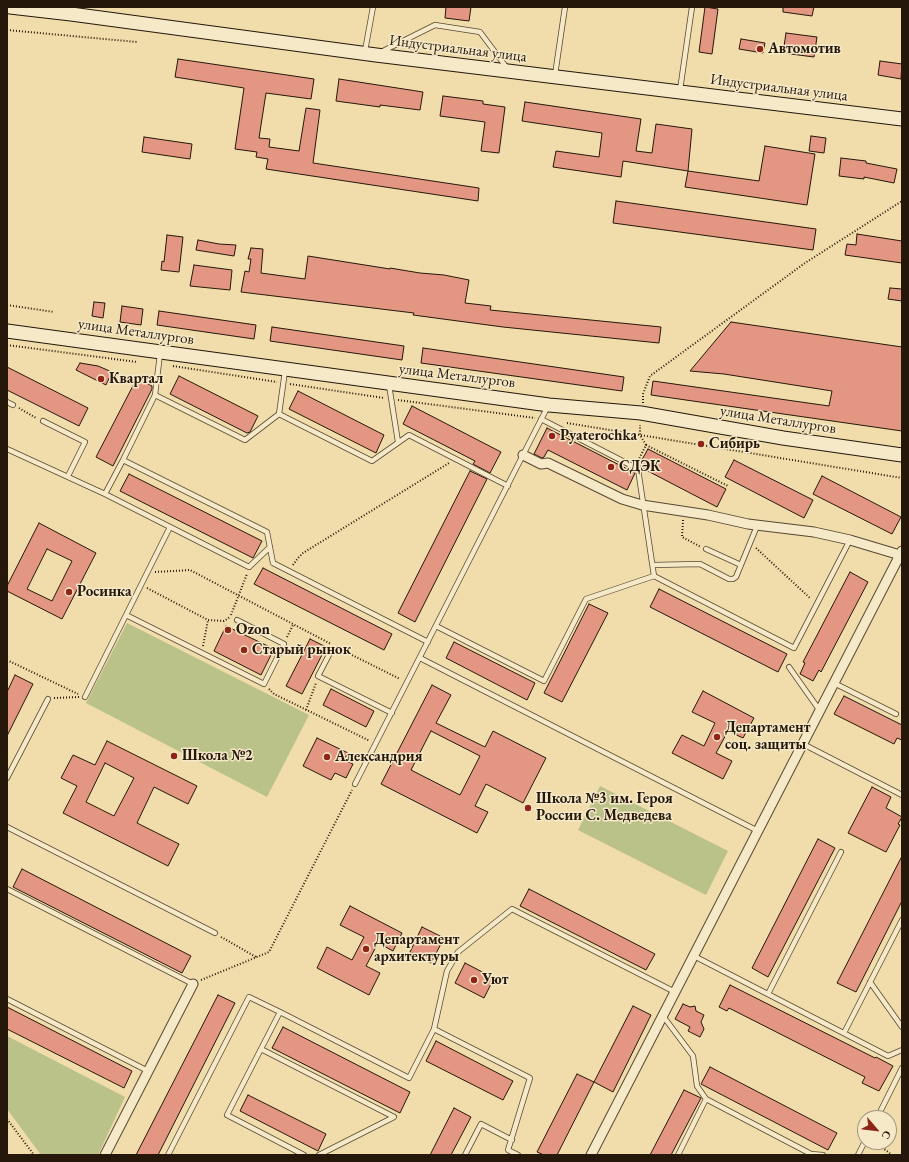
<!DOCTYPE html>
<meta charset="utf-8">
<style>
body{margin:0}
#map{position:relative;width:909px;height:1162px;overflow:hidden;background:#f0ddab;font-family:"EB Garamond",serif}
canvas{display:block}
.frame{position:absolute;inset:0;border:8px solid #25170a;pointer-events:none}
.north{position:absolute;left:857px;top:1110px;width:40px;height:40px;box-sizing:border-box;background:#f5e9c8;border:1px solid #a2957c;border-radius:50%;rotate:118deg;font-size:11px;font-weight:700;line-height:16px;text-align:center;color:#25170a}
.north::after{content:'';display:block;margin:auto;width:14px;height:18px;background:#8f2418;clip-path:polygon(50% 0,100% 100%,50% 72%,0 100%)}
</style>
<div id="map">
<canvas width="909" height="1162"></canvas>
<div class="frame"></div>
<div class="north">С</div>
</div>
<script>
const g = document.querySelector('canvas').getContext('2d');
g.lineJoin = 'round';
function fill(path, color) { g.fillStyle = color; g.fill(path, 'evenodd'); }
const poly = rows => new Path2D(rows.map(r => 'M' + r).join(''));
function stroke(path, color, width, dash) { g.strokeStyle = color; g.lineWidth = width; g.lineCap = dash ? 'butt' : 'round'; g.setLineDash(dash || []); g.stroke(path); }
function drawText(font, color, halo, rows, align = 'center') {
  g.font = font + ' "EB Garamond",serif'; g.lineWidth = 3; g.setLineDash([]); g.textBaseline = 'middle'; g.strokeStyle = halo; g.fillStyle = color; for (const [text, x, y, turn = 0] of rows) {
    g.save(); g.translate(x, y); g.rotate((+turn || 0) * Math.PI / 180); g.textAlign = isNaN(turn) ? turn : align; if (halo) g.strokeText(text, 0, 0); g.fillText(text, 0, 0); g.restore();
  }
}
fill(poly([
 [127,623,309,715,267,797,86,703],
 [600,786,728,851,706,895,578,830],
 [7,1036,125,1097,98,1155,41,1155,7,1109]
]), '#bac189');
const building = poly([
 [446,7,471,7,469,21,445,18,446,7],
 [705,7,718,9,712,54,699,52,705,7],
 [783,7,814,7,812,16,783,12,783,7],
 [786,33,817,37,814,57,783,53,786,33],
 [741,39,765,43,763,53,739,49,741,39],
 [178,59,314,79,311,99,266,93,259,138,270,139,269,147,299,151,306,108,320,110,313,163,479,188,478,201,266,169,268,159,256,157,257,152,235,149,244,88,175,77,178,59],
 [880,61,902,64,901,79,878,75,880,61],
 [339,79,423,92,420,110,380,105,380,107,336,101,339,79],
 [443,96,483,101,483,104,505,107,499,153,481,151,485,122,440,116,443,96],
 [525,102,641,119,636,151,652,153,656,124,692,129,688,171,623,161,621,177,553,167,556,151,599,157,602,133,522,121,525,102],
 [811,136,826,138,824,153,809,151,811,136],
 [144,137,192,144,190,159,142,152,144,137],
 [765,146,815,154,807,205,685,187,688,171,759,181,765,146],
 [841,158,866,161,866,163,897,169,894,183,864,177,864,179,839,176,841,158],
 [616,201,816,229,813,250,613,223,616,201],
 [857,234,902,241,902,263,845,255,847,244,856,245,857,234],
 [167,235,183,237,179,272,161,270,162,261,164,262,167,235],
 [198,240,219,244,236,245,234,256,196,250,198,240],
 [251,248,263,249,261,273,305,279,308,256,390,269,390,268,420,273,444,275,469,280,465,303,491,306,490,310,661,327,659,343,503,327,413,315,414,313,241,292,245,271,249,272,251,259,248,259,251,248],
 [194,265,232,270,230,290,190,286,194,265],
 [890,288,902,289,902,301,888,299,890,288],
 [94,302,105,303,103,318,92,316,94,302],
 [122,306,143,309,141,325,120,322,122,306],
 [159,311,256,325,254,339,157,325,159,311],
 [731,322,902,347,902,431,651,395,653,381,829,406,832,391,724,374,690,371,731,322],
 [272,327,404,346,402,360,270,341,272,327],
 [423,348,624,377,622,391,421,363,423,348],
 [80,363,98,366,112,372,106,385,76,370,80,363],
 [7,367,88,408,79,426,7,390,7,367],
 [179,376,258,416,250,432,247,433,170,394,179,376],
 [137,378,152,386,152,389,113,466,96,457,137,378],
 [298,391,384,435,376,453,289,409,298,391],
 [412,406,501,452,490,473,473,464,475,461,403,424,412,406],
 [547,428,635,473,627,490,548,450,544,457,542,458,534,454,547,428],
 [648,449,726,489,717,507,642,468,639,465,648,449],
 [734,460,813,500,804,518,725,477,734,460],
 [470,471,487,479,415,622,398,613,470,471],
 [129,474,262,541,253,558,120,491,129,474],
 [822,476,901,517,892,534,813,494,822,476],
 [39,523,96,553,62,619,7,591,7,586,39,523],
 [47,549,72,561,52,601,27,589,47,549],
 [263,568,392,634,384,650,254,584,263,568],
 [850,572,868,582,821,672,819,670,813,681,800,674,805,663,803,662,850,572],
 [659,589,787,654,778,672,650,607,659,589],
 [589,604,608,613,562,702,544,693,589,604],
 [226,626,274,649,261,675,214,651,226,626],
 [310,639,326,647,302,694,286,686,310,639],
 [454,642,535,683,527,700,446,658,454,642],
 [15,675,33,684,7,736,7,692,15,675],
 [432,685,451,695,436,723,485,747,493,731,546,758,523,803,486,784,475,806,488,812,477,833,381,784,432,685],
 [431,731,480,756,460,795,411,770,431,731],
 [331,689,374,711,366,727,323,705,331,689],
 [703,691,754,718,743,738,728,731,716,753,732,761,723,779,672,753,682,735,704,746,715,723,692,712,703,691],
 [844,696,902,725,902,740,897,738,894,744,834,714,844,696],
 [317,738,348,753,344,760,353,764,346,778,335,773,331,780,303,766,317,738],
 [107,741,197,786,188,804,154,787,137,823,179,844,168,866,63,813,77,786,61,778,73,755,95,765,107,741],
 [105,763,134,778,114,816,86,802,105,763],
 [872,787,891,797,886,808,902,817,898,824,900,825,886,852,848,833,872,787],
 [818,839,835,848,768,977,752,968,818,839],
 [902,856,902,901,856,992,837,983,902,856],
 [22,869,191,956,182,973,13,887,22,869],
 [529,889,655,954,646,970,520,906,529,889],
 [350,906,402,933,393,951,378,943,366,966,380,973,369,995,317,968,327,947,352,960,364,937,340,925,350,906],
 [422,927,444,938,431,963,410,952,422,927],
 [465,963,494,978,484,998,455,983,465,963],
 [730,985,875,1058,876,1057,893,1066,879,1091,862,1083,865,1077,729,1008,727,1011,719,1007,730,985],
 [218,995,235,1003,158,1155,136,1155,218,995],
 [683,1004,690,1007,695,1006,696,1011,704,1015,701,1022,704,1029,700,1037,688,1031,690,1027,675,1019,683,1004],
 [633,1006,651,1015,613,1092,594,1082,633,1006],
 [7,1007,132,1071,124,1088,7,1029,7,1007],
 [283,1027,410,1092,400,1113,272,1048,283,1027],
 [436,1041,513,1081,503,1100,426,1061,436,1041],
 [710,1067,837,1133,828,1150,701,1084,710,1067],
 [577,1074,594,1082,557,1155,544,1155,537,1152,577,1074],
 [684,1090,701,1098,671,1155,650,1155,684,1090],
 [248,1095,326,1134,318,1151,240,1111,248,1095],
 [454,1108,471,1117,451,1155,430,1155,454,1108]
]);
fill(building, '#e39783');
stroke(building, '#25170a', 1);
const lane = poly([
 [365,51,373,7],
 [381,52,435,25,480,32,507,68],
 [555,75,565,7],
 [680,90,692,7],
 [160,354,155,395,123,460,267,532,273,563,428,642],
 [389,385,398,442],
 [155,395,245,440,279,414,372,461,409,435,508,486],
 [7,402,13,405],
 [279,414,285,371],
 [541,419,638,469,654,576],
 [43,421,85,442,68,476],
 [7,449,105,494],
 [123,460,105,494,249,567,270,547],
 [706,549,741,565],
 [653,565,700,564,729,579,733,579,736,577,757,526],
 [126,615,170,527],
 [436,626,544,681,586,599,654,576,794,648,850,540],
 [331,651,318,676,392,713],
 [420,658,758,831],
 [789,667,820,711],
 [834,683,896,714],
 [85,697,126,615,264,684,284,644,237,620],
 [803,744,902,795],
 [7,778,48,699],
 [355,784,548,406],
 [7,827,215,933],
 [7,889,193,984],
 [694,956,888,1056,902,1050],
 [870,982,902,1027],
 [768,994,841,852],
 [7,999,148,1071],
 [280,1012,409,1078,434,1029,530,1078,508,1150,518,1155],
 [663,1016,693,1056,697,1086,706,1099,811,1154,823,1155],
 [434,1029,447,971,458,952,512,909,675,992],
 [844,1033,902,920],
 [261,1049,394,1117,319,1155],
 [877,1118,902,1068],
 [168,1155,249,997,280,1012,227,1115,304,1155],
 [465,1155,481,1124,512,1140],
 [678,1155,706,1099],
 [858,1155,865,1141]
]);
const street = poly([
 [523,455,541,464,548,463,622,499,642,505,708,515,748,524,814,532,850,540,900,555],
 [105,1155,193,984],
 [591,1155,902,551]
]);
const secondary = poly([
 [10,7,71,14,376,55,902,119],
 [7,331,549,405,641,413,783,438,902,455]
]);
stroke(lane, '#584832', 6);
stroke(street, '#584832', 11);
stroke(secondary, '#25170a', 15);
stroke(poly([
 [7,30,137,42],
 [7,305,54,312],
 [7,345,137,362],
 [173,366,277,382],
 [290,384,384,398],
 [398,400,535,418],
 [643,403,643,394,650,376,805,263,902,201],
 [19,408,36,418],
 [567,423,902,478],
 [646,445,728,486],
 [638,461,646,445,640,435,640,425],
 [683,520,682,537,701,547],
 [756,548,811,599],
 [293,565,298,558,303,553,449,463],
 [155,572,190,570,331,644],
 [147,588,208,620,224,621,230,617],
 [231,615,247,574],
 [287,637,293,625],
 [203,646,208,620],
 [336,647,400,679],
 [7,660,78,694],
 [269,689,274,694,370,741],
 [54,698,79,697],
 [306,710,316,683],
 [221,937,256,957],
 [201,980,269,952,352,790],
 [7,1119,34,1155],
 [875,1142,892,1155]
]), '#25170a', 2, [1, 2]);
stroke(lane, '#f5e9c8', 4.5);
stroke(street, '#f5e9c8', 9);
stroke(secondary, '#f5e9c8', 13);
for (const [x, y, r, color] of [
 [760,49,4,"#8f2418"],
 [101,379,4,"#8f2418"],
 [552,436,4,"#8f2418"],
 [701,444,4,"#8f2418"],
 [611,467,4,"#8f2418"],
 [69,592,4,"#8f2418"],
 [228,630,4,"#8f2418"],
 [244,650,4,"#8f2418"],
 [717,737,4,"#8f2418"],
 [174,756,4,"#8f2418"],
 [327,757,4,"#8f2418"],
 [528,808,4,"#8f2418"],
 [366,949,4,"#8f2418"],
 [474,980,4,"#8f2418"]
]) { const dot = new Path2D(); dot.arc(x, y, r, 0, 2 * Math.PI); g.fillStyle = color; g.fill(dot); stroke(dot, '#f5e9c8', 1.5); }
drawText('15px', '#25170a', '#f5e9c8', [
 ["Индустриальная улица",458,49,7],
 ["Индустриальная улица",779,88,7],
 ["улица Металлургов",136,332,8],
 ["улица Металлургов",457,376,7],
 ["улица Металлургов",778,420,9]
]);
drawText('bold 15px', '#25170a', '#f5e9c8', [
 ["Автомотив",768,49],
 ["Квартал",109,379],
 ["Pyaterochka",560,436],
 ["Сибирь",709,444],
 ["СДЭК",619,467],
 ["Росинка",77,592],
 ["Ozon",236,630],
 ["Старый рынок",252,650],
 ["Департамент",725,728],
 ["соц. защиты",725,745],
 ["Школа №2",182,756],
 ["Александрия",335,757],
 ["Школа №3 им. Героя",536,799],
 ["России С. Медведева",536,816],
 ["Департамент",374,940],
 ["архитектуры",374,957],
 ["Уют",482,980]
], 'left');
</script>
